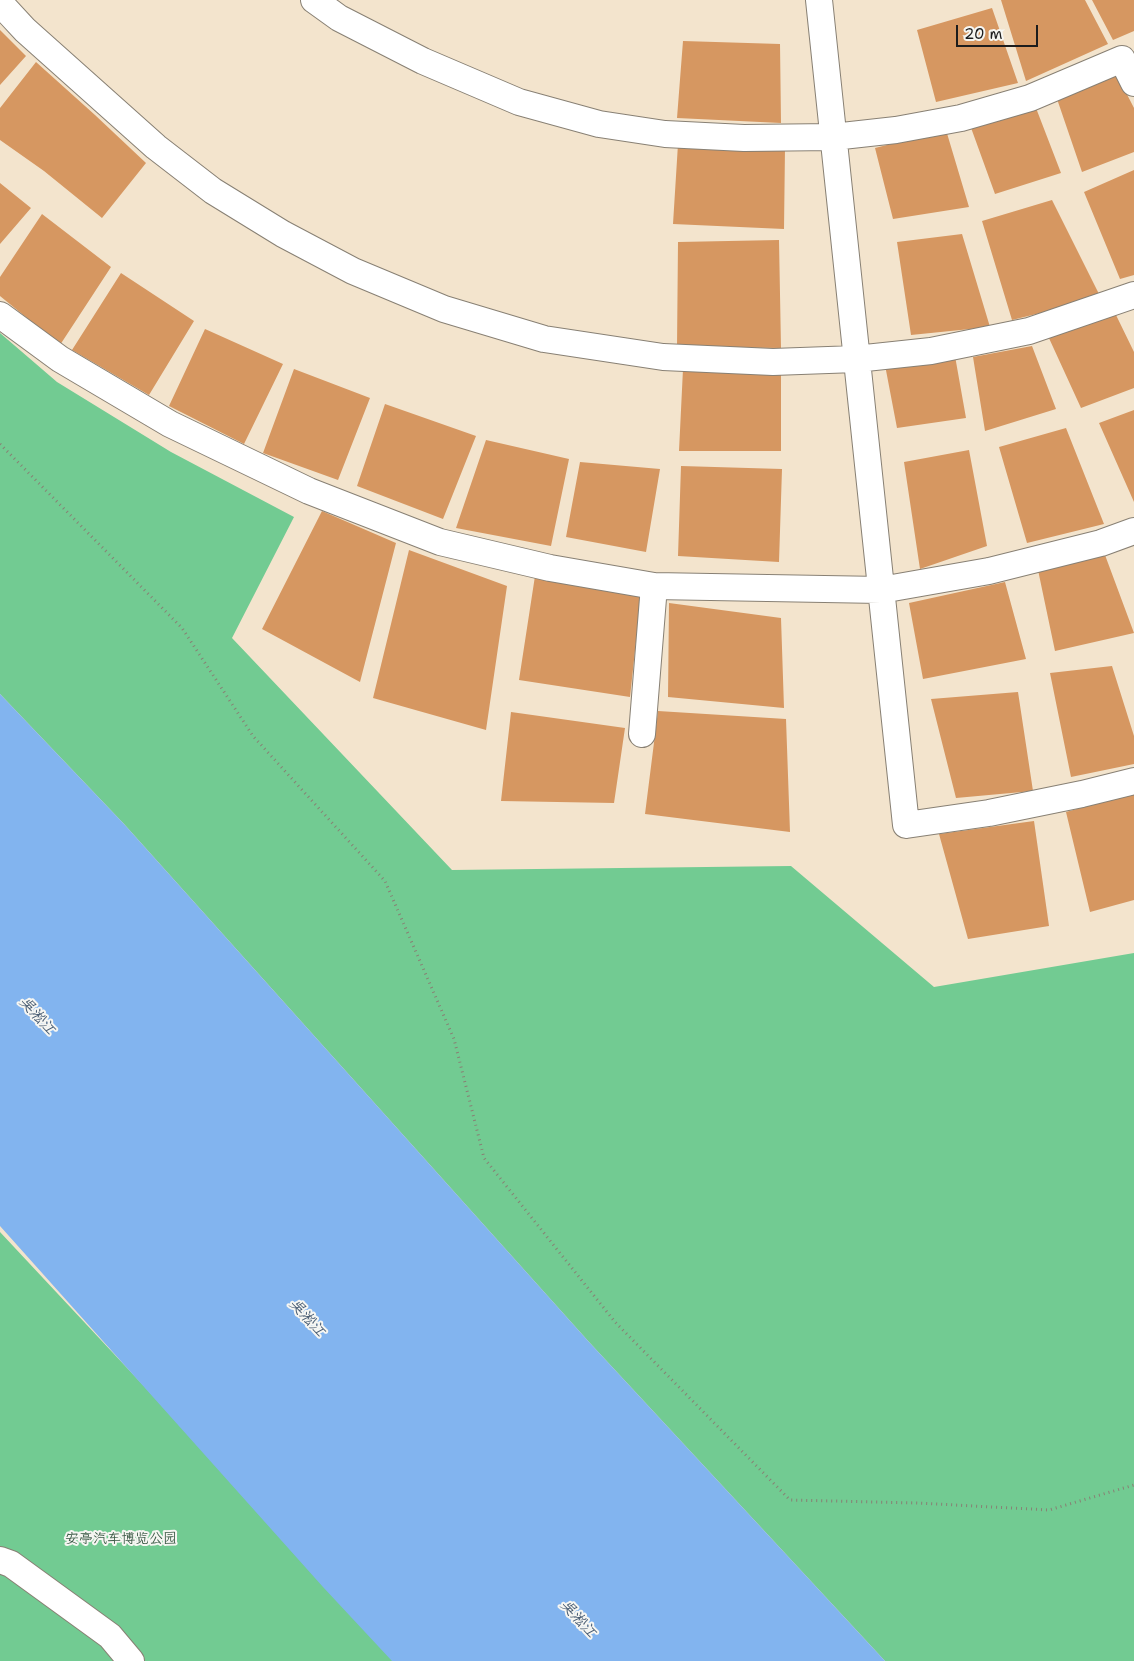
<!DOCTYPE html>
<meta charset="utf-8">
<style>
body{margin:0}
#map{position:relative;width:1134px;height:1661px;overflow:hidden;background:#f3e4cd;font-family:"Shantell Sans",sans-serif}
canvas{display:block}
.scale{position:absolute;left:956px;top:25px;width:82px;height:22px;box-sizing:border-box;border:2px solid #1c1c1c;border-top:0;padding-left:6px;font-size:15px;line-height:18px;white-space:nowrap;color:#1c1c1c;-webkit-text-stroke:4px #f6f6f2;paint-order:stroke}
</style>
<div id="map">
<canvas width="1134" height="1661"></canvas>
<div class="scale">20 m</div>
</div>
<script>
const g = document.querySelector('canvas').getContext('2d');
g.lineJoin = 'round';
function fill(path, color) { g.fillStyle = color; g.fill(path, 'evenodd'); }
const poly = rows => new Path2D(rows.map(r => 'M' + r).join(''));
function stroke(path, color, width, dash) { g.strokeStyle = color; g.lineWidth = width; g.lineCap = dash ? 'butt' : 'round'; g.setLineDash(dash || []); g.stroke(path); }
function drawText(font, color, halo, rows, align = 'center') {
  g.font = font + ' "Shantell Sans","LXGW WenKai TC",sans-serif'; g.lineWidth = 4; g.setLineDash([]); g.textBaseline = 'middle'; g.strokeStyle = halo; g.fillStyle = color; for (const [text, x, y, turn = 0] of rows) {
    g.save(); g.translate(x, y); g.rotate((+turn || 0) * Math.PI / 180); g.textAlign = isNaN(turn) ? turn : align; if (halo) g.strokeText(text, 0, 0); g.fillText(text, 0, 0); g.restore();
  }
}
fill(poly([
 [0,333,57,382,171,452,294,517,232,638,452,870,791,866,934,987,1134,953,1134,1661,885,1661,589,1342,124,824,0,694],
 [0,1232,401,1661,0,1661]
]), '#72cb92');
fill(poly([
 [0,694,124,824,589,1342,885,1661,392,1661,323,1587,0,1226]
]), '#82b4ef');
fill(poly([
 [1001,0,1085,0,1108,44,1026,81],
 [1092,0,1134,0,1134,31,1113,40],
 [992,8,1018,83,936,102,917,30],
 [0,30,26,56,0,85],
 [683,41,780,44,781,123,677,118],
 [36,62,95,115,146,163,102,218,44,171,0,140,0,108],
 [1116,73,1134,108,1134,152,1082,172,1056,96],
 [1036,108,1061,173,995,194,970,125],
 [946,130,969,207,893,219,875,148],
 [678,144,785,148,784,229,673,224],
 [1134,170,1134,275,1120,279,1084,192],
 [0,183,31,208,0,244],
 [1052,200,1101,298,1012,320,982,221],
 [42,214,111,267,60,345,0,296,0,277],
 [962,234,990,327,911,335,897,242],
 [779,240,781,348,677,347,678,242],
 [121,273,194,321,149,395,72,350],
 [1116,315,1134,352,1134,388,1081,408,1048,336],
 [205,329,283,364,244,444,169,406],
 [1032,346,1056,409,985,431,973,357],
 [955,356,966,418,897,428,885,365],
 [294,369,370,398,338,480,263,453],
 [683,369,781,373,781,451,679,451],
 [385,404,476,436,443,519,357,486],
 [1134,410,1134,502,1099,423],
 [1066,428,1104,524,1027,543,999,447],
 [486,440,569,459,551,546,456,528],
 [969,450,987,546,920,569,904,462],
 [580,462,660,469,646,552,566,537],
 [681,466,782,469,779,562,678,556],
 [322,511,396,543,360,682,262,629],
 [409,550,507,586,486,730,373,698],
 [1105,555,1134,633,1055,651,1038,570],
 [535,576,641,595,630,697,519,680],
 [1005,582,1026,659,923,679,909,603],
 [669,603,781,618,784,708,668,697],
 [1112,666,1134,736,1134,764,1071,777,1050,673],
 [1018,692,1033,791,956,798,931,699],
 [658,711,786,719,790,832,645,814],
 [511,712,625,728,614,803,501,801],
 [1134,793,1134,900,1090,912,1066,812],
 [1034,821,1049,926,968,939,939,834]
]), '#d69761');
const minor = poly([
 [314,0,339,18,423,61,519,102,599,124,665,134,744,138,833,137,896,130,961,118,1030,98,1122,59,1134,83],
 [819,0,906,825,989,813,1082,794,1134,781],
 [0,3,25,30,156,147,213,191,283,234,353,271,444,309,544,339,663,357,773,362,856,359,931,351,1029,331,1134,295],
 [0,315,60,359,170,424,309,491,440,542,550,568,654,586,881,590,989,571,1101,543,1134,531],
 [642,734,654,586],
 [0,1560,11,1564,110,1636,131,1661]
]);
stroke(minor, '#888074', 28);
stroke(poly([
 [0,444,182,628,253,736,385,881,454,1039,484,1158,615,1322,790,1500,917,1503,1049,1510,1134,1485]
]), '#888074', 3, [1, 4]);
stroke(minor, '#fff', 26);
drawText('14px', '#3a5945', '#f6f6f2', [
 ["安亭汽车博览公园",121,1539]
]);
drawText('italic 15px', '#455970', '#f6f6f2', [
 ["吴淞江",37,1016,48],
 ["吴淞江",307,1318,48],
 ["吴淞江",578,1619,48]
]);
</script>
